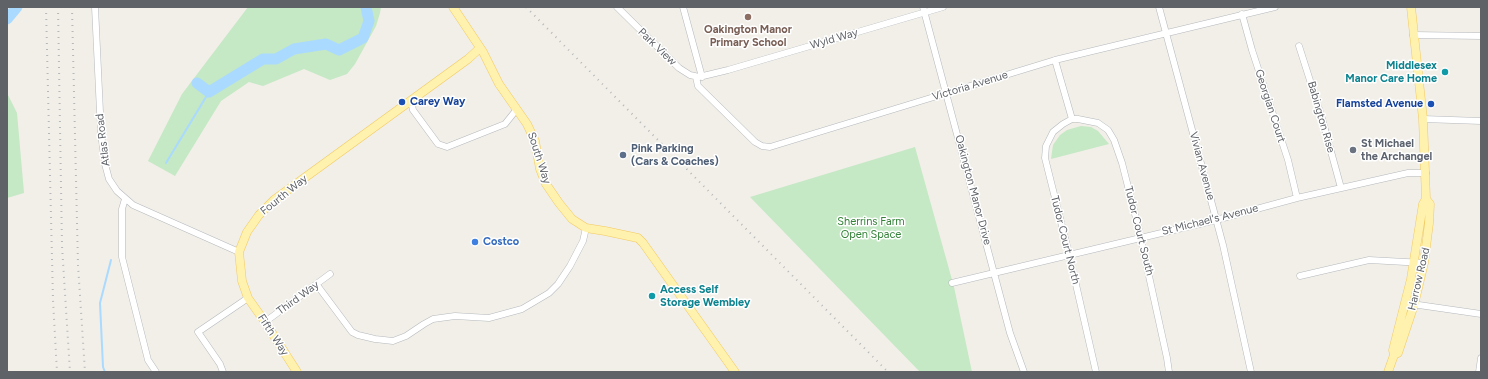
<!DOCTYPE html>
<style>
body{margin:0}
#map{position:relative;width:1488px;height:379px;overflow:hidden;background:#f1efe8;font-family:Figtree,sans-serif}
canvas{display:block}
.frame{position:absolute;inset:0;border:8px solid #5f6368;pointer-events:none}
</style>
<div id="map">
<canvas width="1488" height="379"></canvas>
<div class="frame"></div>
</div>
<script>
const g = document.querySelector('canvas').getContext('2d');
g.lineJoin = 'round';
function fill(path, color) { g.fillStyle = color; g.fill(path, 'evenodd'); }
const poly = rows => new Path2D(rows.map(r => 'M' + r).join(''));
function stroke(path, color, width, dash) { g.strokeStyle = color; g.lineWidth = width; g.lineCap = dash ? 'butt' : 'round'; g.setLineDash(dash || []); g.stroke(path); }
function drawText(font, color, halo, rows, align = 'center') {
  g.font = font + ' Figtree,sans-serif'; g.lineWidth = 3; g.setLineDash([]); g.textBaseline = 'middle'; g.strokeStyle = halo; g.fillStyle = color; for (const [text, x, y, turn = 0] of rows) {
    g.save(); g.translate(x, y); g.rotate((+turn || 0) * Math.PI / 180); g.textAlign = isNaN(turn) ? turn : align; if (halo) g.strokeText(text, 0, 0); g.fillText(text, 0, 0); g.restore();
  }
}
fill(poly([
 [248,7,381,7,380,13,376,26,355,64,347,74,330,80,304,69,263,86,249,82,221,101,175,176,148,161,182,94],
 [7,93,17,113,24,193,7,198],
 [1081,126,1091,127,1098,131,1109,144,1051,159,1053,145,1060,135,1067,130],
 [915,147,954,287,972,372,920,372,750,197]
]), '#c5e8c5');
stroke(poly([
 [166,163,209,92],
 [105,372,103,367,100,303,111,260]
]), '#aadaff', 2);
stroke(poly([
 [7,19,17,7],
 [197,83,209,92,263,59,276,59,294,49,326,44,339,50,363,38,369,21,366,7]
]), '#aadaff', 11);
const minor = poly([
 [95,7,101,133,105,164,109,179,117,191,133,205,239,252],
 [617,7,679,68,690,75,699,77,728,70,943,7],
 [683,7,702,77],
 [923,7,1010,333,1024,372],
 [1159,7,1223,245,1251,372],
 [1242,14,1252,50,1288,160,1297,198],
 [1413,35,1481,36],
 [1299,46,1321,115,1341,188],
 [1055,60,1072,119],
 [696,77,698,86,755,142,762,146,770,147,1055,60,1275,7],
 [411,101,413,110,438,144,447,147,505,124,517,109],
 [1423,119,1481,121],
 [125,199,122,209,122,257,148,360,156,372],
 [1300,276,1369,260,1424,263],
 [952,283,1216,220,1297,198,1408,173,1426,173],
 [317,285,352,332,358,335,375,339,393,341,406,336,424,324,433,319,455,316,489,318,522,309,549,293,558,284,570,266,583,241,586,228],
 [1405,303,1481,314],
 [265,322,330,274],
 [223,372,220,364,198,332,248,298],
 [1096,372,1069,254,1045,158,1046,146,1053,132,1063,124,1072,119,1078,119,1098,123,1108,130,1114,140,1122,163,1138,226,1167,358,1169,372],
 [1479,372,1481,358]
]);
const major = poly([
 [453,7,483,52,499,84,527,124,535,141,540,169,546,184,559,203,572,219,586,228,605,231,638,238,643,243,735,372],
 [1394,355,1393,350,1411,279,1423,204,1426,199,1423,119,1411,7],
 [297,372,265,322,248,298,242,281,239,252,247,232,259,215,274,200,468,59,480,48],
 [1388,372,1394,355,1398,353,1414,305,1424,263,1429,223,1430,204,1426,199]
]);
stroke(minor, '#b5b8bc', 7);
stroke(major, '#f2c960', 9);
stroke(minor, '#fff', 6);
stroke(major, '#fff2af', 8);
stroke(poly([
 [46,7,53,300,57,372],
 [58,7,62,246,70,372],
 [72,7,78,265,85,372],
 [526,7,888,372]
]), '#b6b7b8', 2, [1, 5]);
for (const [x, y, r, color] of [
 [748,17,4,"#8d6e63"],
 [1445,72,4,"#0f9aa8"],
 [402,102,4,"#1a4fb4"],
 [1431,104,4,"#1a4fb4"],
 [1353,150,4,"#6b7280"],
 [623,155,4,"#5c6f8a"],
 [475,242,4,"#3f7fe0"],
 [652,296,4,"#0f9aa8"]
]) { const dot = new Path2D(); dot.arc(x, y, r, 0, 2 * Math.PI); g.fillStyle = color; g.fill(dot); stroke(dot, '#fff', 1.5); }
drawText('bold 11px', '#785e54', '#fff', [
 ["Oakington Manor",748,30],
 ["Primary School",748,43]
]);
drawText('11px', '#5f6368', '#fff', [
 ["Wyld Way",834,39,-16],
 ["Park View",657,47,44],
 ["Victoria Avenue",970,86,-17],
 ["Georgian Court",1270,106,72],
 ["Babington Rise",1321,117,74],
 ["Atlas Road",103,140,-97],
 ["South Way",539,158,72],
 ["Vivian Avenue",1202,166,75],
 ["Oakington Manor Drive",973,190,75],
 ["Fourth Way",284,195,-39],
 ["St Michael's Avenue",1210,220,-14],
 ["Tudor Court South",1139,231,76],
 ["Tudor Court North",1065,240,76],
 ["Harrow Road",1419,279,-77],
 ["Third Way",298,298,-36],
 ["Fifth Way",273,335,57]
]);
drawText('bold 11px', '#0d838f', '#fff', [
 ["Middlesex",1437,66],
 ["Manor Care Home",1437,79],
 ["Access Self",660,290,"left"],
 ["Storage Wembley",660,303,"left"]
], 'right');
drawText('bold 11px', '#164399', '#fff', [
 ["Carey Way",410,102],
 ["Flamsted Avenue",1423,104,"right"]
], 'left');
drawText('bold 11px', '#5b616d', '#fff', [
 ["St Michael",1361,144],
 ["the Archangel",1361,157]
], 'left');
drawText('bold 11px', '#4e5e75', '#fff', [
 ["Pink Parking",631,149],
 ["(Cars & Coaches)",631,162]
], 'left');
drawText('11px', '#348238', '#fff', [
 ["Sherrins Farm",871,222],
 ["Open Space",871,235]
]);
drawText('bold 11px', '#366cbe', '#fff', [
 ["Costco",483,242]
], 'left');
</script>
